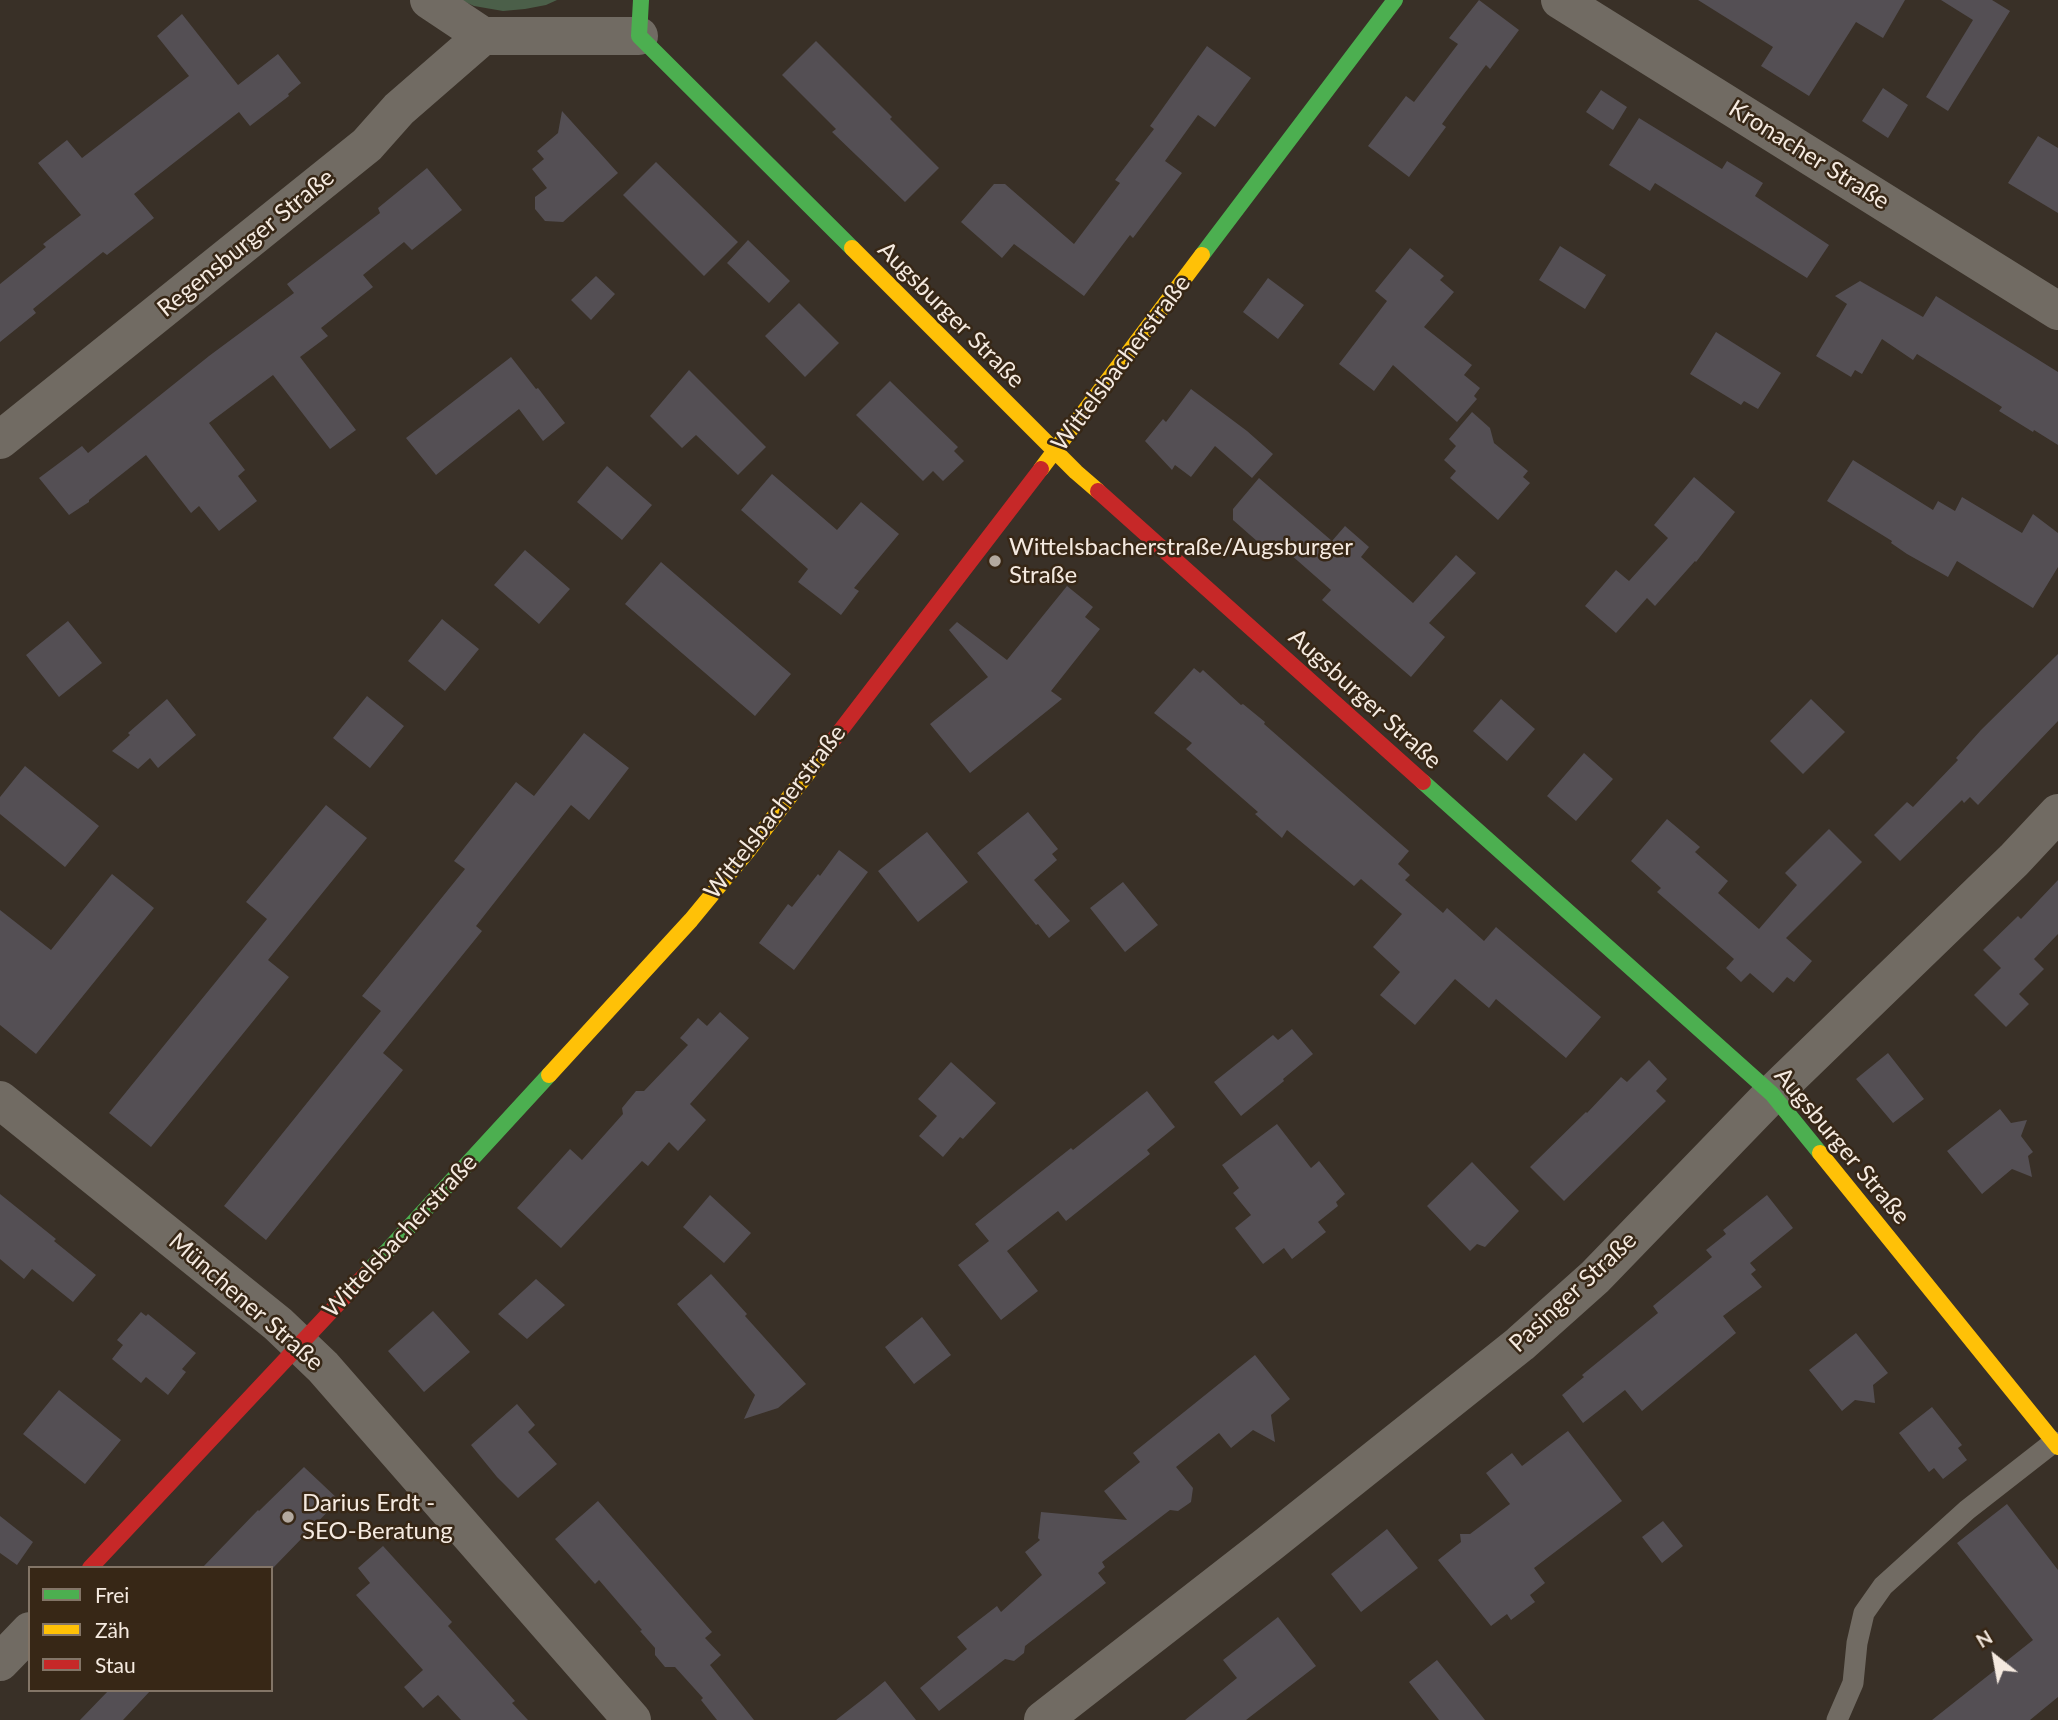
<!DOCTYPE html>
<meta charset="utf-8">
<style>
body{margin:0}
#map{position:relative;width:2058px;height:1720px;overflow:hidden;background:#393027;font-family:Lato,sans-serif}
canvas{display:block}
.legend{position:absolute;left:28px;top:1566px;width:245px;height:126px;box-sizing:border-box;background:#372716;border:2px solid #837567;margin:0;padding:9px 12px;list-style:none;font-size:21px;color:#f5eae0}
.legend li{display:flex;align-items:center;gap:14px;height:35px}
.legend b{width:35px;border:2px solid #837567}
.north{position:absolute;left:1960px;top:1622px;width:70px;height:70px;-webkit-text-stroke:5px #372716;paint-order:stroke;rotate:329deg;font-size:19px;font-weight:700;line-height:28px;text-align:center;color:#f5eae0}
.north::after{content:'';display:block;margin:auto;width:24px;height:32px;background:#f5eae0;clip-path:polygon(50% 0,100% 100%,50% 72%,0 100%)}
</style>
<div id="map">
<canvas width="2058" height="1720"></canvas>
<ul class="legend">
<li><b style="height:9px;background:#4caf50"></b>Frei</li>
<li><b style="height:9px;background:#ffc107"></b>Zäh</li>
<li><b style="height:9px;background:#c62828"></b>Stau</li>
</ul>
<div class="north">N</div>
</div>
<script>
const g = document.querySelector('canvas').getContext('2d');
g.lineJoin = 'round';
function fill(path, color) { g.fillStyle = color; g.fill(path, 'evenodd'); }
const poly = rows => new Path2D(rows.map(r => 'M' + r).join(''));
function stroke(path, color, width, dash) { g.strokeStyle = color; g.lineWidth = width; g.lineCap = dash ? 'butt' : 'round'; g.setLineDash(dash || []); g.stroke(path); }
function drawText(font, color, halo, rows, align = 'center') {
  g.font = font + ' Lato,sans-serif'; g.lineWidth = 5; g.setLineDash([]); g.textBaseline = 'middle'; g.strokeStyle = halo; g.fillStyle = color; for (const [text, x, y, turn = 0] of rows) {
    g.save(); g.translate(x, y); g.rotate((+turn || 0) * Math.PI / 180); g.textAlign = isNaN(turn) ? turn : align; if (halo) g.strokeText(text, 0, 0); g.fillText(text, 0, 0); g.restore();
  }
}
fill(poly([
 [461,0,557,0,546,5,525,9,503,11,474,6]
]), '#4b5f49');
fill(poly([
 [1479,0,1519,30,1490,69,1486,65,1464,94,1442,124,1446,127,1409,177,1368,146,1406,96,1414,102,1458,44,1449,38],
 [1698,0,1905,0,1883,38,1856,22,1809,96,1761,66,1773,47],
 [1941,0,1992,0,2010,11,1948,111,1926,97,1973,20],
 [182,14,238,85,278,54,301,83,288,94,289,96,250,126,239,112,134,194,154,218,107,255,103,252,33,309,36,313,0,342,0,284,46,247,43,244,81,215,38,163,67,140,82,158,189,76,157,36],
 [816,41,892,117,890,119,939,168,905,202,832,132,836,129,782,75],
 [1207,46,1251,78,1215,127,1198,115,1165,161,1182,173,1133,238,1130,235,1084,296,1014,244,1002,258,961,222,994,184,1005,184,1074,244,1120,183,1115,180,1154,129,1150,126],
 [1883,88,1908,105,1888,138,1862,121],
 [1601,90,1627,107,1613,130,1586,112],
 [562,111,618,173,563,222,545,221,535,209,535,197,547,188,532,169,544,159,537,151,558,133],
 [1639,118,1722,169,1727,161,1763,183,1755,196,1829,245,1807,278,1655,183,1650,191,1609,165],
 [2038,136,2058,148,2058,213,2008,183],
 [656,162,738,242,704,276,623,195],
 [427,168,462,210,412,250,404,242,363,275,373,287,321,328,328,336,300,357,356,430,330,449,273,375,209,423,245,470,238,476,257,501,219,531,199,506,191,513,146,455,89,500,89,502,69,515,39,478,82,446,88,453,209,356,294,293,287,284,380,213,378,208],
 [748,240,790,281,769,303,727,263],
 [1560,246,1606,275,1585,309,1539,280],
 [1410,248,1444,276,1440,280,1454,292,1424,327,1472,365,1464,375,1480,388,1474,396,1477,399,1457,422,1393,365,1374,391,1339,364,1387,301,1375,291],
 [596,276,615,294,591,320,571,300],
 [1268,278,1304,305,1278,339,1243,312],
 [1860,281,1923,317,1936,296,2058,372,2058,445,2034,430,2033,432,1999,411,2002,407,1917,354,1913,360,1882,339,1862,374,1855,370,1851,377,1816,356,1847,304,1835,296],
 [799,303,839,343,805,377,765,336],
 [1716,332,1781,373,1758,409,1744,401,1741,405,1690,374],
 [511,357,536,389,538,388,565,423,543,441,519,409,436,475,406,438],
 [689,370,766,447,738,475,696,435,682,448,650,416],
 [890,381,958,447,954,451,964,461,943,481,933,471,923,481,856,415],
 [1191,389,1247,431,1273,454,1252,478,1215,446,1191,477,1175,465,1172,470,1145,441,1163,419,1166,422],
 [1472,412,1490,428,1494,443,1528,471,1523,477,1530,483,1498,520,1450,478,1456,471,1444,460,1456,446,1449,439],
 [1853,460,1933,510,1938,501,1955,511,1962,497,2022,533,2033,514,2058,533,2058,567,2033,608,1957,561,1948,577,1907,554,1891,543,1892,541,1827,501],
 [607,466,652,505,622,540,577,502],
 [772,474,837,530,861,502,899,534,854,588,859,591,841,615,798,582,808,569,741,510],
 [1694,477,1735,512,1696,562,1695,561,1655,606,1647,598,1616,633,1585,606,1616,570,1629,581,1668,538,1654,525],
 [1259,478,1332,541,1345,526,1369,547,1361,557,1413,603,1456,555,1476,573,1429,623,1445,637,1411,677,1322,600,1331,590,1274,540,1266,549,1233,520,1233,509],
 [525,550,570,589,539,624,494,585],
 [661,562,791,674,755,716,625,604],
 [1067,586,1093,607,1085,617,1100,629,1051,691,1062,699,970,773,930,724,988,677,949,630,957,622,1007,660],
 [442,619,479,649,445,691,408,661],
 [68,621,102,663,59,697,26,655],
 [2058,654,2058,721,1978,805,1970,797,1964,803,1962,800,1900,861,1874,835,1907,802,1913,807,1958,760,1956,758,1981,730],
 [1194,668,1200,673,1203,670,1241,705,1243,704,1265,722,1264,724,1409,851,1398,864,1410,875,1405,880,1443,913,1447,908,1484,941,1496,927,1601,1017,1566,1058,1496,999,1489,1008,1455,979,1415,1025,1380,995,1400,972,1373,947,1402,914,1361,879,1354,886,1287,830,1282,838,1255,814,1258,812,1186,749,1192,743,1154,713],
 [367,696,404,726,370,768,333,738],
 [167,699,196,735,158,768,150,758,138,769,112,751,130,735,128,733],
 [1501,699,1535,729,1507,761,1473,731],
 [1811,699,1845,732,1803,774,1770,741],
 [584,733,629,768,589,820,571,805,476,926,482,931,383,1053,403,1070,266,1240,224,1206,381,1011,362,996,465,869,454,861,516,782,534,796],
 [1584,753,1613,779,1576,821,1547,796],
 [25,766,99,826,65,867,0,814,0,797],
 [326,805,367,838,268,960,289,977,151,1147,109,1113,267,919,246,902],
 [1028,812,1058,849,1052,854,1057,860,1034,880,1070,921,1049,938,1038,924,1036,925,977,853],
 [1667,819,1700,847,1695,852,1728,881,1718,893,1759,929,1797,885,1785,873,1829,829,1862,862,1786,938,1812,961,1794,982,1787,977,1773,993,1750,973,1741,982,1726,968,1734,959,1657,892,1661,888,1631,861],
 [927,832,968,882,918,922,878,871],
 [839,850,868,872,794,970,759,943,788,904,792,907,818,874,820,876],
 [112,874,154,908,36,1054,0,1025,0,910,51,950],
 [2058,880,2058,934,2034,959,2044,969,2019,994,2029,1004,2006,1027,1974,995,2001,968,1983,950,2018,916,2021,919],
 [1123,882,1158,925,1125,952,1090,908],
 [720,1012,749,1038,690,1104,706,1120,678,1151,669,1142,648,1166,642,1161,561,1248,517,1208,570,1149,582,1160,623,1114,622,1108,636,1091,644,1091,688,1045,680,1038,698,1018,707,1026],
 [1292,1029,1313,1054,1283,1079,1284,1081,1241,1116,1214,1082,1273,1035,1278,1040],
 [1888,1053,1924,1099,1893,1123,1856,1079],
 [1649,1060,1667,1079,1656,1091,1666,1101,1564,1201,1530,1167,1586,1112,1587,1113,1621,1077,1627,1082],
 [951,1062,996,1103,963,1139,960,1137,943,1157,919,1136,937,1116,918,1099],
 [1147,1091,1175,1127,1147,1150,1150,1154,1066,1221,1058,1211,1007,1251,1038,1291,1001,1320,958,1265,989,1241,975,1224,1071,1148,1073,1150],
 [2000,1109,2011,1123,2027,1120,2021,1136,2033,1152,2028,1156,2032,1177,2012,1169,1982,1194,1947,1151],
 [1277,1124,1311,1168,1319,1161,1345,1194,1336,1202,1338,1206,1318,1222,1326,1232,1292,1259,1284,1248,1263,1264,1235,1228,1251,1215,1233,1193,1239,1188,1222,1165],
 [1472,1162,1519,1211,1485,1247,1477,1244,1470,1251,1427,1206],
 [0,1194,56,1239,54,1241,96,1275,73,1302,32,1269,24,1279,0,1259],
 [710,1195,751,1233,724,1263,683,1227],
 [1767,1195,1793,1228,1750,1263,1756,1270,1751,1274,1762,1287,1723,1316,1736,1333,1642,1411,1625,1390,1583,1423,1562,1395,1584,1377,1582,1375,1658,1313,1653,1306,1712,1257,1706,1250,1726,1234,1723,1230],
 [711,1274,747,1314,745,1316,806,1384,778,1408,744,1419,755,1395,677,1304],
 [536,1279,565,1305,527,1339,498,1314],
 [433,1311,470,1352,424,1392,388,1351],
 [141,1312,146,1316,148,1314,196,1353,182,1369,186,1372,168,1395,146,1377,141,1383,112,1359,123,1345,117,1340],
 [922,1317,951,1355,914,1384,885,1347],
 [1856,1333,1888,1373,1873,1385,1875,1403,1855,1400,1842,1411,1809,1370],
 [1255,1355,1290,1399,1271,1415,1275,1442,1253,1430,1231,1448,1219,1433,1176,1467,1193,1488,1191,1502,1178,1511,1170,1510,1102,1562,1105,1567,1098,1573,1106,1583,1025,1646,1024,1653,1014,1661,1005,1659,939,1711,920,1688,967,1649,957,1637,997,1606,1001,1612,1042,1575,1025,1552,1040,1540,1038,1538,1041,1512,1127,1520,1104,1491,1140,1462,1133,1453],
 [59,1390,121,1440,85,1484,23,1434],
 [517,1404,535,1425,528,1432,557,1464,518,1498,497,1477,471,1445],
 [1932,1407,1962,1445,1958,1448,1967,1460,1943,1479,1934,1468,1929,1472,1899,1433],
 [1568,1431,1622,1501,1534,1568,1545,1583,1530,1595,1535,1602,1511,1620,1507,1614,1491,1626,1438,1560,1461,1542,1460,1534,1470,1534,1510,1504,1486,1473,1512,1453,1522,1466],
 [304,1467,339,1500,273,1568,202,1568,258,1510,259,1511],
 [598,1501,712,1632,705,1638,721,1655,710,1665,754,1720,717,1720,701,1700,703,1698,675,1667,665,1667,655,1655,655,1648,640,1631,642,1630,599,1580,595,1584,555,1539],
 [2007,1504,2058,1570,2058,1697,2030,1720,1932,1720,2033,1640,1957,1543],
 [0,1516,33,1542,17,1565,0,1553],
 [1663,1521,1683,1546,1662,1563,1642,1537],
 [1387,1529,1418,1568,1361,1612,1331,1574],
 [383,1546,452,1622,448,1626,515,1701,512,1703,528,1720,461,1720,438,1695,423,1708,404,1687,423,1670,356,1595,370,1583,358,1568],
 [1278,1617,1316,1666,1246,1720,1185,1720,1237,1678,1223,1660],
 [1437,1660,1485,1720,1439,1720,1409,1682],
 [885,1681,916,1720,836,1720,868,1695],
 [109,1690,151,1690,123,1720,80,1720]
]), '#544f54');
stroke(poly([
 [1837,1720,1853,1683,1857,1643,1864,1613,1883,1586,1967,1510,2054,1442]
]), '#716b63', 21);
stroke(poly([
 [429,0,483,36,639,36],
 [1560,0,2058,311],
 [0,440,367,145,399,109,483,36],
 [0,1100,278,1324,300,1345,323,1367,632,1720],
 [0,1662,30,1631],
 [1043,1720,1269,1544,1520,1344,1595,1277,1772,1094,2014,860,2058,813]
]), '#716b63', 38);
stroke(poly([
 [641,0,639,36,852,248],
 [1202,255,1395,0],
 [1423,782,1772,1094,1820,1153],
 [366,1274,549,1075]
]), '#4caf50', 16);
stroke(poly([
 [852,248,1076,472,1098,491],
 [1041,469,1202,255],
 [549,1075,691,920,747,852,824,752],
 [1820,1153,2058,1447]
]), '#ffc107', 16);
stroke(poly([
 [1098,491,1423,782],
 [824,752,1041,469],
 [90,1568,366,1274]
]), '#c62828', 16);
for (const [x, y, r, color] of [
 [995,561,7,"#b3a99f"],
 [288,1517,7,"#b3a99f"]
]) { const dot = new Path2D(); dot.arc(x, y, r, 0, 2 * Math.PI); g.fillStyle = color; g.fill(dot); stroke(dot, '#372716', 2.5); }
drawText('24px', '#f5eae0', '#372716', [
 ["Kronacher Straße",1809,155,32],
 ["Regensburger Straße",246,243,-39],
 ["Augsburger Straße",951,315,45],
 ["Wittelsbacherstraße",1121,363,-53],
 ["Augsburger Straße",1365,699,42],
 ["Wittelsbacherstraße",775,812,-52],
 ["Augsburger Straße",1842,1146,50],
 ["Wittelsbacherstraße",400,1236,-47],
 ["Pasinger Straße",1573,1292,-43],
 ["Münchener Straße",246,1302,41]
]);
drawText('24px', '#f5eae0', '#372716', [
 ["Wittelsbacherstraße/Augsburger",1009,547],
 ["Straße",1009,575],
 ["Darius Erdt -",302,1503],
 ["SEO-Beratung",302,1531]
], 'left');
</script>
